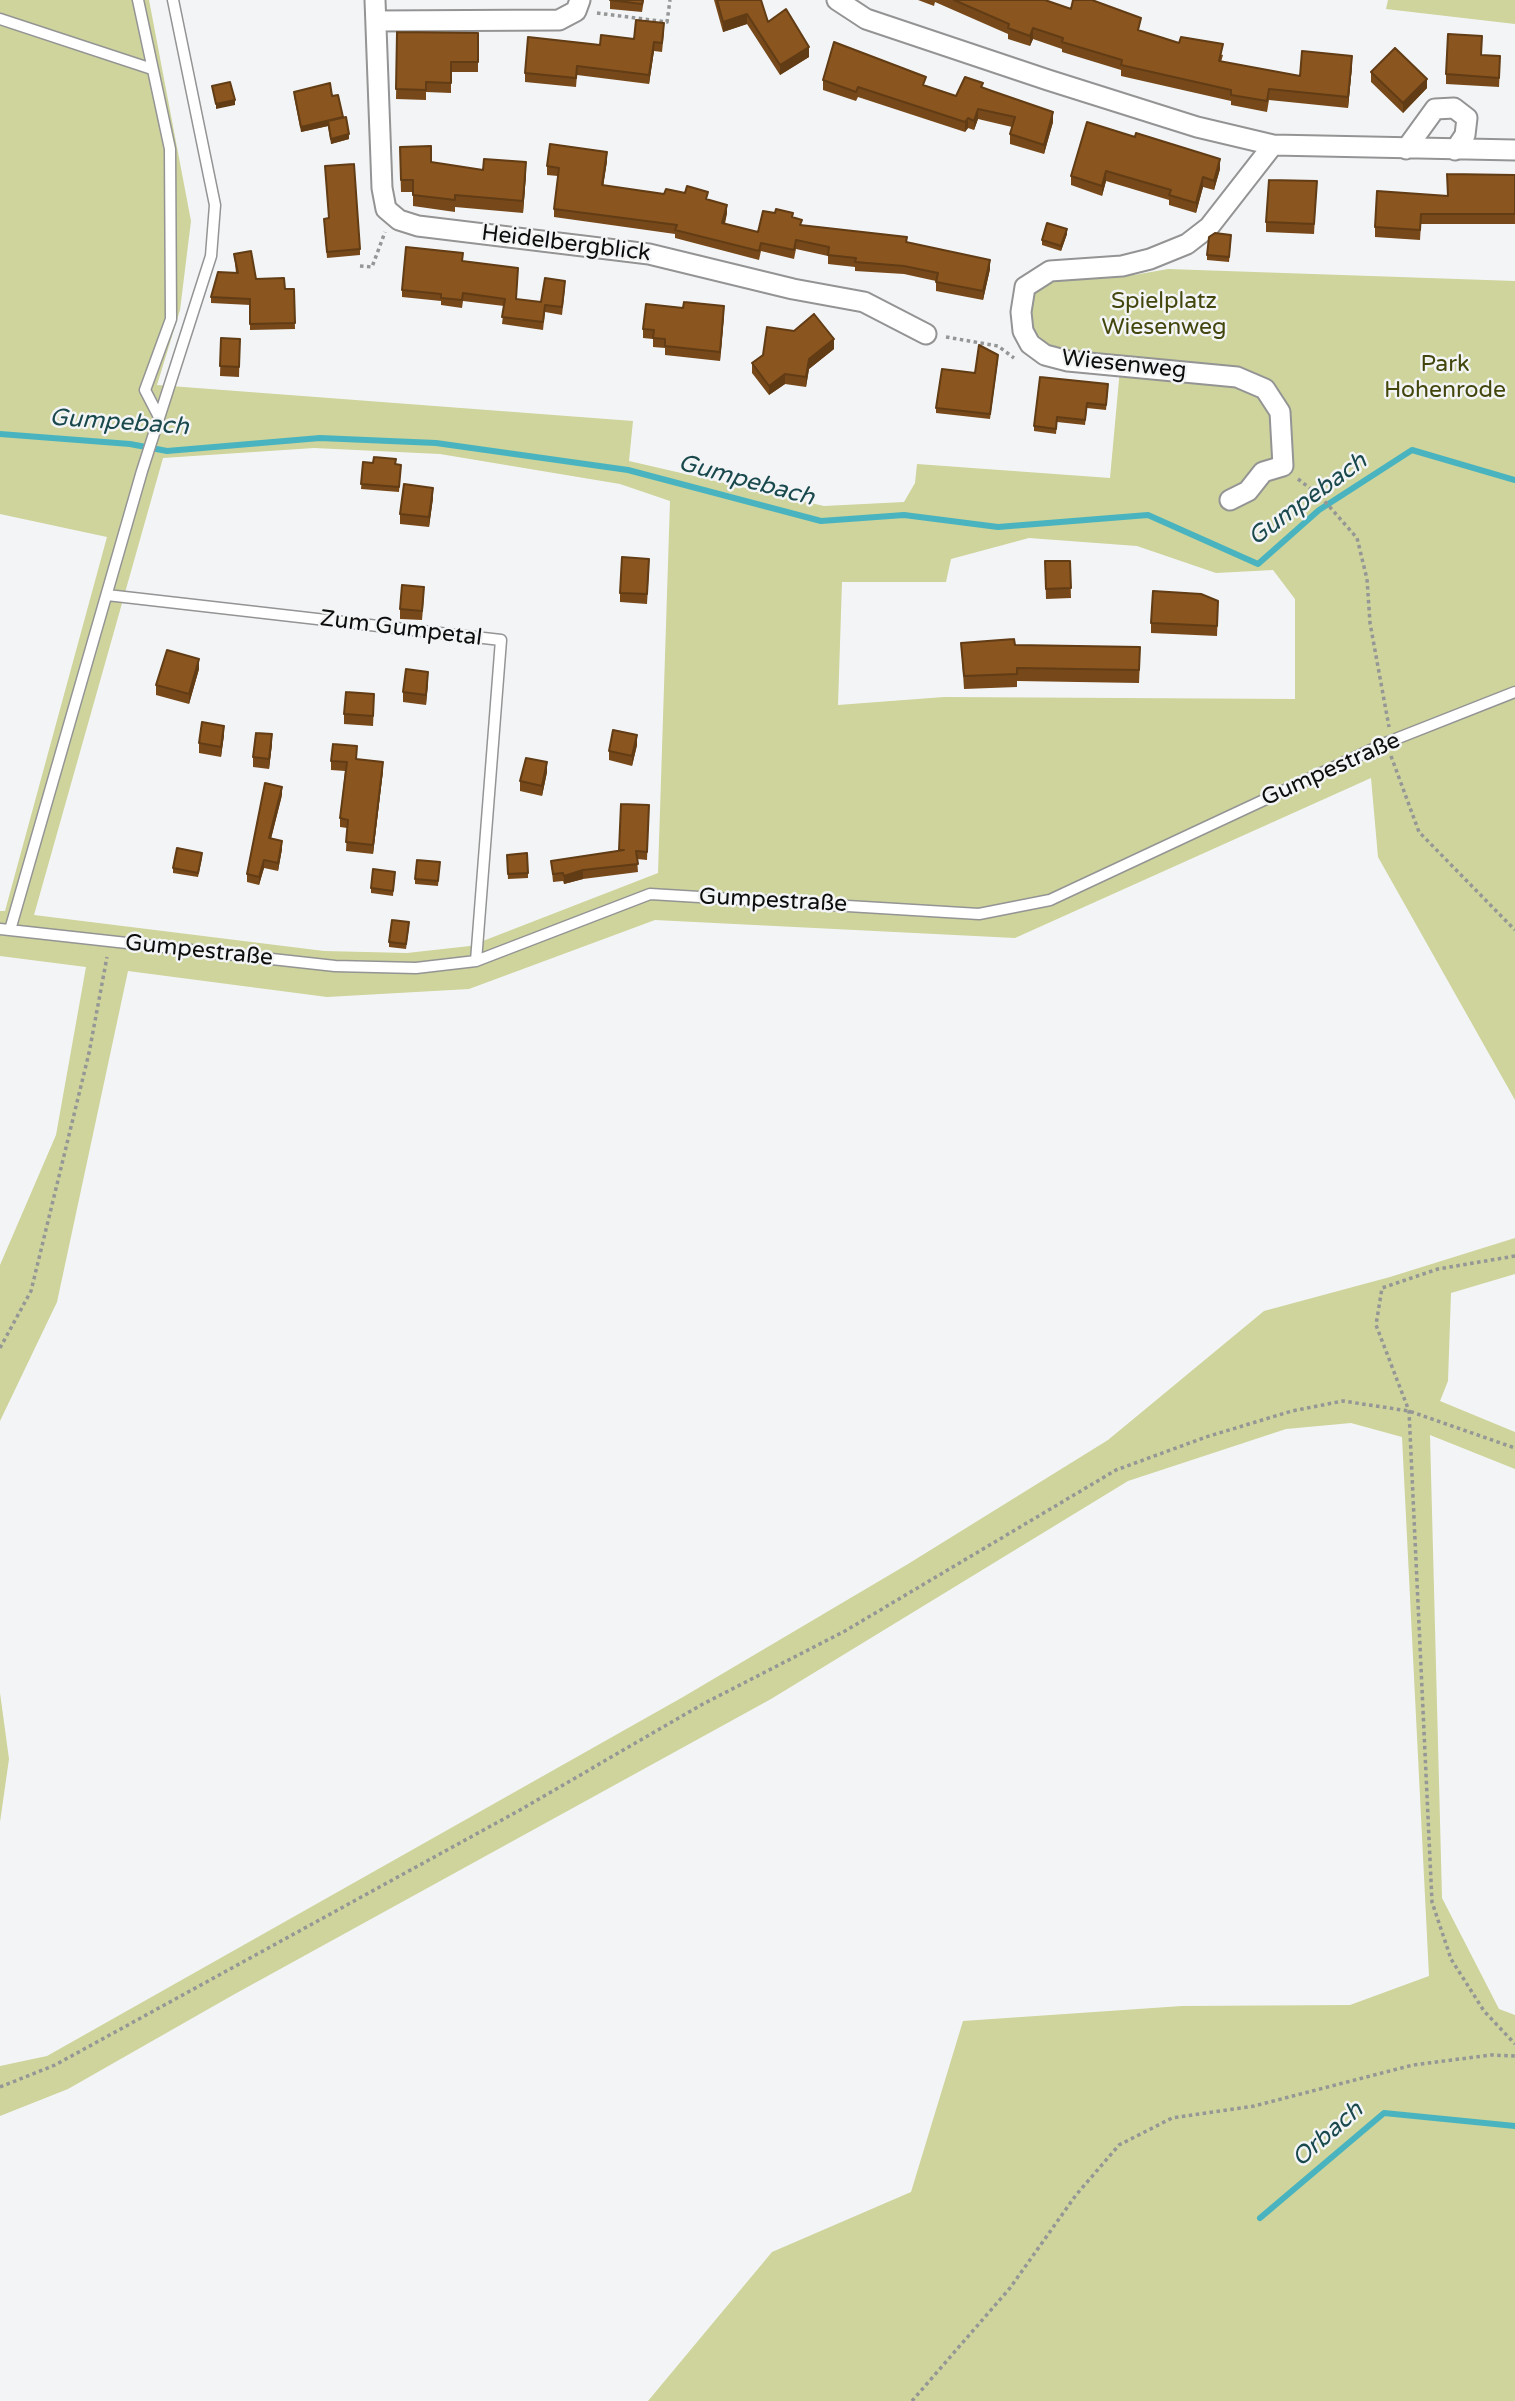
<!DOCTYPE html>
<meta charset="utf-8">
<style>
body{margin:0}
canvas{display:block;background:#f3f4f5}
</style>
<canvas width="1515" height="2401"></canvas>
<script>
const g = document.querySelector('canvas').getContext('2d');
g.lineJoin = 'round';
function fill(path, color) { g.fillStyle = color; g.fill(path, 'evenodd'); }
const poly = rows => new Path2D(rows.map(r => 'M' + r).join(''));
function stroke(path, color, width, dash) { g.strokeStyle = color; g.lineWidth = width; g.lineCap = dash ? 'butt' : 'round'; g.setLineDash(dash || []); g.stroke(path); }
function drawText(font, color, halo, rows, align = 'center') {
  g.font = font + ' "Varela Round",sans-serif'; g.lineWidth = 5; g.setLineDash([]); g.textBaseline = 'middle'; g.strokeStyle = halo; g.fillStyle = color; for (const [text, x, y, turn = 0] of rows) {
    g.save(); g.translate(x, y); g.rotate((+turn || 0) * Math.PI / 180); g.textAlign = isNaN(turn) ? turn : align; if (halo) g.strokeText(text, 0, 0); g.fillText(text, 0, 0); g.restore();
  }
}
fill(poly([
 [0,0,149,0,191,221,180,310,157,385,633,421,629,461,824,506,904,502,915,483,917,464,1110,478,1121,358,1076,353,1049,345,1035,333,1029,313,1032,294,1056,279,1134,275,1168,269,1515,281,1515,1100,1378,857,1371,778,1015,938,655,920,469,989,327,997,128,971,57,1302,0,1421,0,1265,56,1135,86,967,0,956,0,911,5,911,107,537,0,514],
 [314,448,440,454,620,484,670,501,658,873,470,946,407,953,324,951,34,915,163,458],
 [1029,538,1137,546,1216,573,1273,570,1295,599,1295,699,944,697,838,705,842,582,946,582,951,559],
 [1388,0,1515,0,1515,24,1386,9],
 [1515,1238,1515,1274,1451,1293,1448,1381,1440,1401,1515,1432,1515,1469,1430,1435,1442,1898,1499,2009,1515,2015,1515,2401,648,2401,772,2252,911,2192,963,2021,1182,2006,1350,2005,1429,1976,1402,1437,1351,1423,1286,1429,1128,1481,771,1699,233,1995,68,2089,0,2116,0,2066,47,2056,683,1697,908,1564,1108,1440,1264,1311,1390,1277],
 [0,1693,9,1759,0,1822]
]), '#ced49b');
stroke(poly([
 [0,434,130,444,167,451,320,438,436,443,628,470,821,521,904,515,998,527,1148,515,1258,564,1319,510,1412,450,1515,480],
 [1260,2218,1384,2113,1515,2126]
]), '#49b4bf', 6);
const lane = poly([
 [138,0,170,149,171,319,145,390,159,417],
 [0,19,152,69],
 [107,595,501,640,476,961],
 [0,929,335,966,416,968,476,961,650,894,979,914,1050,900,1388,742,1515,692],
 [10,930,142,471,211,256,215,205,173,0]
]);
const street = poly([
 [375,0,382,188,386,209,399,220,418,226,649,254,793,289,864,302,926,334],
 [837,0,866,19,1048,80,1197,127,1273,145,1515,150],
 [376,21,559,20,576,11,580,0],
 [1406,149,1435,109,1454,108,1467,118,1465,135,1455,150],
 [1230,500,1248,491,1263,472,1283,466,1280,412,1265,389,1237,377,1068,361,1045,355,1030,344,1023,331,1021,312,1025,287,1050,271,1122,266,1150,259,1187,244,1209,227,1273,145]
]);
stroke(lane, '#949495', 13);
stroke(street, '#949495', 23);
stroke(poly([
 [597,13,667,22,670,0],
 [360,266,372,267,385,232],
 [946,337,998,346,1014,358],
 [1298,479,1321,497,1357,538,1367,579,1370,623,1389,727],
 [1391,756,1419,832,1515,930],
 [1515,1256,1438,1269,1382,1288,1376,1325,1409,1411,1432,1902,1451,1959,1484,2011,1515,2044],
 [0,1348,31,1291,89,1053,107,957],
 [0,2087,55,2065,520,1810,701,1705,845,1631,1116,1470,1206,1437,1292,1411,1343,1401,1409,1411,1515,1448],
 [912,2401,1010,2288,1076,2195,1119,2145,1172,2118,1254,2106,1413,2065,1491,2055,1515,2056]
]), '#959696', 3.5, [3.5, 3.5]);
stroke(lane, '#fff', 10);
stroke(street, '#fff', 19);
fill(poly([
 [610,0,644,0,642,12,610,9],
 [714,0,761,0,768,22,809,57,780,75,747,24,723,32],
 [918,0,1045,0,1179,43,1223,55,1221,62,1300,76,1352,67,1348,108,1269,100,1267,112,1231,105,1231,101,1121,76,1121,70,1062,52,1062,49,1033,39,1030,46,1008,39,1008,34,935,2,934,6],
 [397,32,478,33,478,72,451,72,451,93,426,92,426,100,396,99],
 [664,32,662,52,654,51,649,84,577,75,576,87,525,82,525,73,600,45,634,39],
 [1481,55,1500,66,1499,87,1446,84,1446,74],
 [1371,72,1427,88,1403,113,1371,82],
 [823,80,926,86,956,96,983,88,1053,122,1044,154,1010,144,1010,134,1012,127,978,119,974,130,968,128,965,132,858,97,856,101,823,90],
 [294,92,332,96,343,118,349,139,331,144,328,126,301,132,294,96],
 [1087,122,1220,169,1214,190,1203,187,1196,213,1169,205,1169,200,1106,181,1102,196,1071,185,1071,176],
 [400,159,431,162,483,170,526,174,523,213,455,207,455,212,413,206,413,192,401,192],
 [607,161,603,186,708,200,727,213,725,224,758,232,793,218,802,225,907,242,990,269,983,300,936,291,936,281,904,274,855,271,855,267,828,264,828,256,796,249,794,259,761,251,759,260,675,238,675,234,554,217,554,209,558,176,547,175,547,166],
 [325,166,360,249,360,255,327,258,324,225,324,219,329,218],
 [1515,175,1515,224,1421,224,1420,240,1375,237,1375,227,1448,196],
 [1317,181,1314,234,1266,232,1266,222],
 [1067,234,1061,251,1042,245,1042,240],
 [1231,240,1229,262,1207,260,1207,255],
 [234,254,256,279,285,289,294,289,295,329,250,330,250,305,211,303,211,297,236,273],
 [463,261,518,276,516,299,541,302,565,288,562,315,545,312,543,330,502,324,504,306,463,301,462,308,441,305,441,301,402,297,402,290],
 [724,315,720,361,665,355,665,348,653,347,653,339,643,338,643,329],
 [221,338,240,339,239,377,220,376],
 [834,349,809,369,806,387,785,384,769,395,752,373,752,363],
 [998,360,990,419,936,413,936,408,975,373],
 [1108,389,1106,410,1087,408,1085,425,1057,422,1056,434,1034,431,1034,426],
 [363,462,401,465,399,492,361,489],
 [433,498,429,527,400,524,400,514],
 [1045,561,1070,561,1071,598,1046,599],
 [649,569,647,604,620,602,620,593],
 [424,597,422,620,400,619,400,609],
 [1218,611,1217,636,1151,633,1151,623],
 [961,643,1015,645,1140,660,1139,683,1017,681,1017,687,964,689],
 [199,669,189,704,156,695,156,685],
 [428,682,426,705,403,702,403,692],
 [374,704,373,726,344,724,344,714],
 [224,735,221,757,199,753,199,743],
 [272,744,269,769,253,767,253,757],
 [637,745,632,766,609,760,609,751],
 [357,759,383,771,373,854,346,851,347,828,340,827,340,818,345,771,331,770,331,761],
 [547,772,542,796,520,791,520,781],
 [282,795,271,839,282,849,278,871,264,868,259,885,247,882,247,874],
 [649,805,647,860,637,859,638,872,583,879,564,884,563,881,553,882,551,861,619,851],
 [507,855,528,873,528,878,508,879],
 [202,858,198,877,173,873,173,868],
 [440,862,438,886,415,884,415,879],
 [395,872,393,896,371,893,371,888],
 [409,927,406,949,389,947,389,942]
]), '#77491a');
fill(poly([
 [747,14,747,24,723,32,723,22],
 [1033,28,1033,39,1030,46,1030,36],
 [654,42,654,51,649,84,649,75],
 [809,47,809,57,780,75,780,65],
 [1352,56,1352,67,1348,108,1348,97],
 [1427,79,1427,88,1403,113,1403,103],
 [235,100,235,105,216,109,216,104],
 [978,109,978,119,974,130,974,121],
 [1053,112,1053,122,1044,154,1044,145],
 [343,117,328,121,328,126,301,132,301,127],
 [968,118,968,128,965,132,965,122],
 [349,134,349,139,331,144,331,139],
 [607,152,607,161,602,194,602,185],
 [1220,159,1220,169,1214,190,1214,181],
 [526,162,526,174,523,213,523,201],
 [1106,171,1106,181,1102,196,1102,186],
 [1203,177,1203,187,1196,213,1196,203],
 [727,205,727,213,722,232,722,223],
 [1067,229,1067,234,1061,251,1061,246],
 [990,260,990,269,983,300,983,291],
 [724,306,724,315,720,361,720,352],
 [834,339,834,349,809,369,806,387,806,377,809,359],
 [785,374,785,384,769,395,769,386],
 [433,488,433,498,429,527,429,517],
 [199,659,199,669,189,704,189,694],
 [428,672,428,682,426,705,426,695],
 [224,726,224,735,221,757,221,747],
 [272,734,272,744,269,769,269,759],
 [637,735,637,745,632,766,632,756],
 [383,762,383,771,373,854,373,845],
 [547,762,547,772,542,796,542,786],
 [282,787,282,795,269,846,269,838],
 [282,841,282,849,278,871,278,863],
 [264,860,264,868,259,885,259,877],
 [583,870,583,879,564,884,564,876]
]), '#613c15');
const building = poly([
 [610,0,643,0,642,4,610,0],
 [717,0,761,0,768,22,786,9,809,47,780,65,747,14,723,22,717,0],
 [954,0,1045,0,1071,9,1073,0,1092,0,1141,18,1138,30,1179,43,1181,37,1223,44,1219,61,1300,76,1302,51,1352,56,1348,97,1269,89,1267,101,1231,95,1231,90,1121,65,1122,60,1062,42,1063,38,1033,28,1030,36,1008,28,1009,24,954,0],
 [636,20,664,23,662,43,654,42,649,75,577,66,576,78,525,73,528,37,600,45,601,35,634,39,636,20],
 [397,32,478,33,478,62,451,62,451,83,426,82,426,90,396,89,397,32],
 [1448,34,1482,36,1481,55,1500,56,1499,78,1446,74,1448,34],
 [834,42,926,77,923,85,956,96,965,77,983,83,981,87,992,91,1053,112,1044,145,1010,134,1015,117,978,109,974,121,968,118,965,122,858,87,856,92,823,80,834,42],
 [1395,48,1427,79,1403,103,1371,72,1395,48],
 [230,82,235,100,216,104,212,86,230,82],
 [330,83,332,96,338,95,343,117,301,127,294,92,330,83],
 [346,117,349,134,331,139,328,121,346,117],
 [1087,122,1135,137,1136,133,1220,159,1214,181,1203,177,1196,203,1169,195,1171,190,1106,171,1102,186,1071,176,1087,122],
 [550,144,607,152,602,185,664,194,666,189,685,193,687,186,708,192,706,199,727,205,722,223,758,232,763,211,775,213,776,209,793,213,792,217,802,220,800,225,907,237,906,242,990,260,983,291,936,282,938,273,904,266,855,262,856,258,828,255,829,247,796,240,794,250,761,243,759,251,675,230,677,225,554,209,559,168,547,166,550,144],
 [431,146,431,162,483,170,484,159,526,162,523,201,455,195,455,200,413,195,413,180,401,180,400,147,431,146],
 [354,164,360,249,327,252,324,219,329,218,325,166,354,164],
 [1447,174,1515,175,1515,214,1421,214,1420,230,1375,227,1377,191,1448,196,1447,174],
 [1269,180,1317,181,1314,224,1266,222,1269,180],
 [1047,223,1067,229,1061,246,1042,240,1047,223],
 [1215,233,1231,235,1229,257,1207,255,1209,237,1215,233],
 [406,247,463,253,462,261,518,268,516,299,541,302,545,278,565,281,562,307,545,305,543,322,502,317,505,299,463,293,462,300,441,298,441,294,402,290,406,247],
 [251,251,256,279,284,278,285,289,294,289,295,323,250,324,250,299,211,297,218,272,238,273,234,254,251,251],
 [684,302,724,306,720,352,665,346,665,339,653,338,654,330,643,329,646,304,683,308,684,302],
 [814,314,834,339,809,359,806,377,785,374,769,386,752,363,763,355,767,327,794,331,814,314],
 [221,338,240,339,239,367,220,366,221,338],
 [979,345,998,355,990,414,936,408,942,369,975,373,979,345],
 [1040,377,1108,384,1106,405,1087,403,1085,420,1057,417,1056,429,1034,426,1040,377],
 [374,457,396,459,395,464,401,465,399,487,361,484,363,462,373,463,374,457],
 [404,484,433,488,429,517,400,514,404,484],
 [622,557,649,559,647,594,620,593,622,557],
 [1045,561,1070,561,1071,588,1046,589,1045,561],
 [402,585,424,587,422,611,400,609,402,585],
 [1153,591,1201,594,1218,601,1217,626,1151,623,1153,591],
 [1014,639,1015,645,1140,647,1139,670,1017,668,1017,674,964,676,961,643,1014,639],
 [167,650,199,659,189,694,156,685,167,650],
 [406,669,428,672,426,695,403,692,406,669],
 [346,692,374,694,373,716,344,714,346,692],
 [202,722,224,726,221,747,199,743,202,722],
 [613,730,637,735,632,756,609,751,613,730],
 [256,733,272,734,269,759,253,757,256,733],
 [333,744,357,746,356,759,383,762,373,845,346,842,348,820,340,818,347,762,331,761,333,744],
 [526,758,547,762,542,786,520,781,526,758],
 [265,783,282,787,269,838,282,841,278,863,264,860,259,877,247,874,265,783],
 [621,804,649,805,647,852,636,851,638,864,583,870,564,876,563,873,553,874,551,861,624,850,619,850,621,804],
 [177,848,202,853,198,873,173,868,177,848],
 [527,853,528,873,508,874,507,855,527,853],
 [417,860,440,862,438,881,415,879,417,860],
 [373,869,395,872,393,891,371,888,373,869],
 [392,920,409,922,406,944,389,942,392,920]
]);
fill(building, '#8a551e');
stroke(building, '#613c15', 2);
drawText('23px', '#0d0d0d', '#f3f4f5', [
 ["Heidelbergblick",566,244,7],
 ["Wiesenweg",1124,365,6],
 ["Zum Gumpetal",401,629,7],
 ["Gumpestraße",1331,770,-24],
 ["Gumpestraße",773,901,3],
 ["Gumpestraße",199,951,6]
]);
drawText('23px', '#43460c', '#f3f4f5', [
 ["Spielplatz",1164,302],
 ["Wiesenweg",1164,328],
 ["Park",1445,365],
 ["Hohenrode",1445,391]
]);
drawText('italic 24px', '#19484d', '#f3f4f5', [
 ["Gumpebach",119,423,4],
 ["Gumpebach",746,481,15],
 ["Gumpebach",1308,500,-36],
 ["Orbach",1328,2135,-41]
]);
</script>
